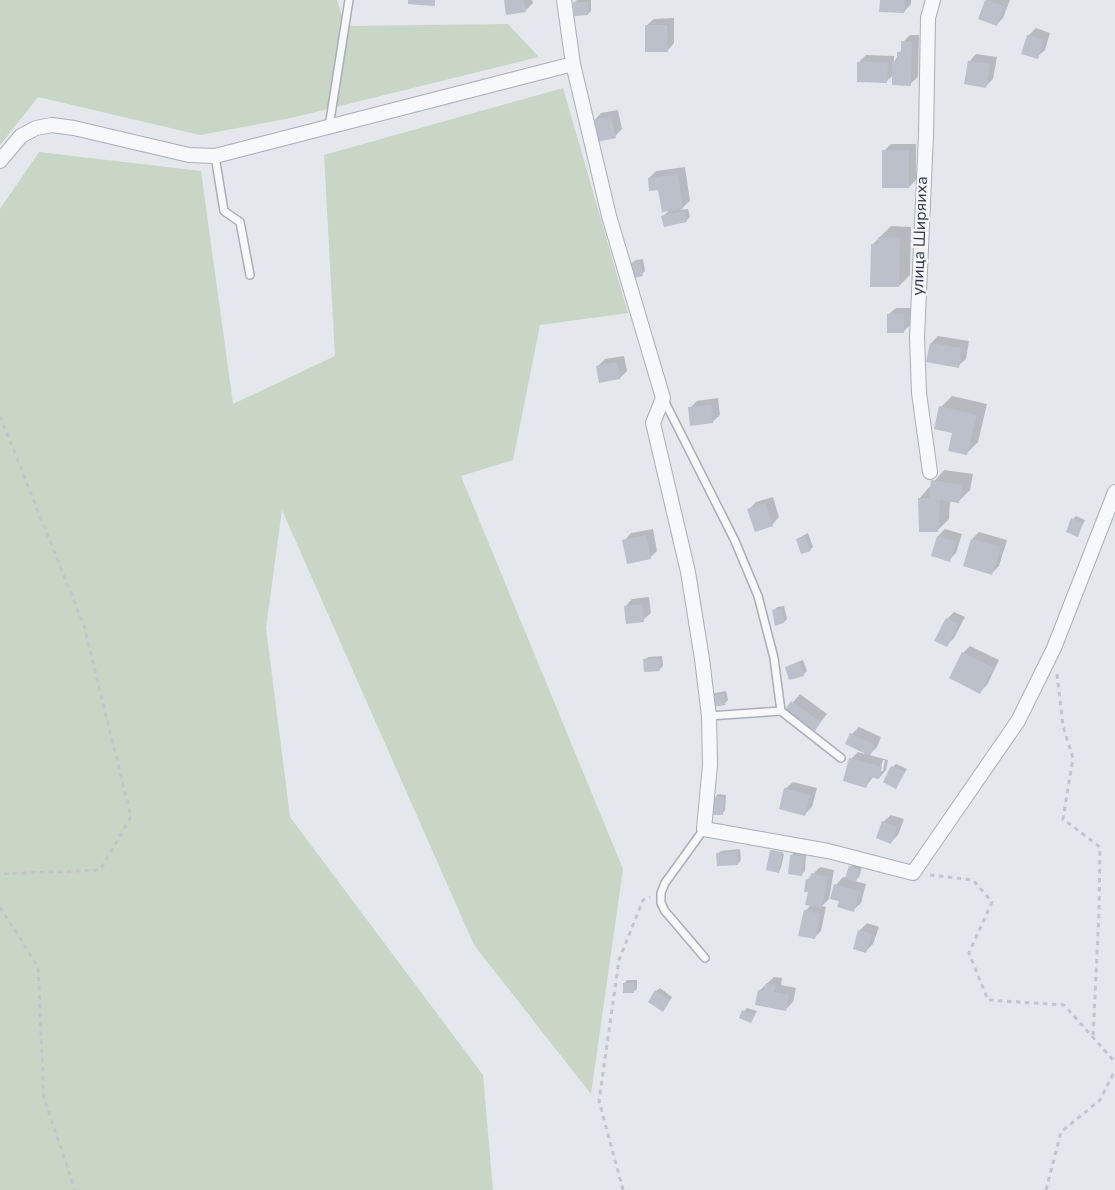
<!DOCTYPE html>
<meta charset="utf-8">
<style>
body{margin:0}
canvas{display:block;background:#e4e7ec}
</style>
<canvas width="1115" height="1190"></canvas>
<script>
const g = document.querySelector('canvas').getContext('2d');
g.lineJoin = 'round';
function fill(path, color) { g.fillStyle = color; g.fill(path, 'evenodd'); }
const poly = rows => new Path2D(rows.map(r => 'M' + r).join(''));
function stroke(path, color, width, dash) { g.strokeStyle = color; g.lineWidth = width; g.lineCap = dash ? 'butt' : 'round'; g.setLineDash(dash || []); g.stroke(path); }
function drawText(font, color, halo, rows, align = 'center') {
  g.font = font + ' "Nunito Sans",sans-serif'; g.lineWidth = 4.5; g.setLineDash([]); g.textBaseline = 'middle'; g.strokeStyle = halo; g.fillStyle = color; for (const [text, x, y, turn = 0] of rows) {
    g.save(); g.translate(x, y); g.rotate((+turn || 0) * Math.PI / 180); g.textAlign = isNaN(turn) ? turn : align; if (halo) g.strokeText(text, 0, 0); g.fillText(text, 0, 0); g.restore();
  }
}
fill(poly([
 [0,0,337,0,345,26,508,24,539,57,291,118,200,135,38,97,0,145],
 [563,88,628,313,540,325,513,460,461,476,623,869,591,1094,474,945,282,510,266,628,290,817,483,1075,493,1190,0,1190,0,209,39,152,201,171,233,404,335,356,324,155]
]), '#c9d6c5');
fill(poly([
 [506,0,532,0,533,3,525,11],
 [577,0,591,0,591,11,588,14,575,2],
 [881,0,911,0,911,4,904,12],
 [987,0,1010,0,1003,18,996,25,980,18],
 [674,18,674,43,667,51,646,26,654,19],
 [1036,28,1050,33,1045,50,1037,57,1028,36],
 [910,35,919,35,918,77,910,84,893,75,887,81,859,62,866,55,894,56,894,62,902,49,903,42],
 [976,54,997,57,993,79,986,86,969,62],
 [618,110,622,129,615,136,594,121,601,113],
 [891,144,916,144,916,180,909,187,884,151],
 [685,167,690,201,680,210,688,209,690,217,687,220,663,216,670,210,660,188,649,178,656,171],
 [891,226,911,227,910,275,899,286,872,245],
 [643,259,645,271,642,274,632,263,636,260],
 [896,308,911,308,911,324,904,331,888,315],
 [938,336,969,341,966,359,958,366,931,343],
 [624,356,627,371,620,378,598,366,605,359],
 [952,396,987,404,978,442,967,453,941,407],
 [718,398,720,415,712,422,690,408,697,401],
 [944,470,973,474,970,490,959,501,950,500,949,519,938,530,919,499],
 [773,497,779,517,772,525,749,509,756,502],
 [1076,516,1085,520,1077,535,1073,519],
 [653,529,657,551,650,558,624,541,631,533],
 [945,529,962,534,956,553,949,560,938,536],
 [979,532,1007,540,999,566,992,573,972,539],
 [808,533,813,547,810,550,797,539],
 [649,597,651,613,643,620,625,607,632,599],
 [784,606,787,619,784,622,773,611,777,607],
 [954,612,965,617,954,638,947,645,947,619],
 [970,646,999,660,987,685,980,692,963,653],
 [662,656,663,666,660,669,645,660,648,657],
 [803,660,807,671,804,674,790,679,786,668,790,665],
 [726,691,728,700,724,704,712,696,715,693],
 [800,694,827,714,815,729,787,709],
 [859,727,881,737,877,747,869,755,888,760,886,770,879,778,874,776,866,786,851,759,858,752,865,754,852,734],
 [883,760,885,760,883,771,880,771],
 [896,764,907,769,896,787,893,767],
 [793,782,817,788,812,807,805,814,785,789],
 [718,794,726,795,725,810,722,814,715,798],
 [891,815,904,819,898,835,891,842,883,822],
 [740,849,741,860,738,864,717,854,721,851],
 [772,850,784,854,781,868,778,871,768,869],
 [794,852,806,854,805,871,802,874,791,856],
 [853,864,862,867,859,877,855,881,866,884,861,903,853,910,840,900,836,885,843,877,847,878,850,867],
 [820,867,834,870,829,899,822,906,826,907,821,931,814,938,805,911,812,904,807,880],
 [867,923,879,927,873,944,866,951,854,948,860,930],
 [774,977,782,978,781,985,796,988,793,1002,786,1009,759,991],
 [627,980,637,980,637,989,633,992,624,984],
 [660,988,672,997,666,1007,656,991],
 [747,1008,757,1011,751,1021,744,1011]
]), '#0003');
fill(poly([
 [408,0,435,0,435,6,408,4],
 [504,0,524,0,526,12,506,15],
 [880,0,905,0,904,13,879,12],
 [985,0,1004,6,997,26,978,19],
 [573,2,588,2,588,15,574,16],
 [645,25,667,25,668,52,645,52],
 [1027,35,1044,40,1038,59,1021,54],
 [901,41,912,42,911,86,892,85,892,62,897,62,897,52,901,52],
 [968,61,990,64,986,88,964,84],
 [857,62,888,62,887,83,857,82],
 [611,116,616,138,597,142,592,120],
 [882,150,909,150,909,188,882,188],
 [678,174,683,209,662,212,658,190,649,191,648,178],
 [685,211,687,222,664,227,661,216],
 [878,237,900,238,899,287,870,287,871,244,878,245],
 [640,261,643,276,634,278,631,263],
 [887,314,904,314,904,333,887,333],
 [930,343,962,348,959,368,926,362],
 [617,362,620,379,599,383,596,366],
 [711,405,713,423,690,426,688,407],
 [939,406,977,415,967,455,948,451,952,433,934,429],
 [931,480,963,485,959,503,940,500,938,532,919,532,918,498,929,498],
 [766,503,773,526,755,532,747,509],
 [1071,518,1083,523,1078,537,1066,532],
 [646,535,651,559,627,564,622,540],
 [805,536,811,551,801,554,796,539],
 [937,536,956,542,950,562,931,556],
 [971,539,1001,547,992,575,963,566],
 [642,604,644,622,626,624,624,606],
 [781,608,784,623,775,626,772,610],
 [946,618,959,624,947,647,934,641],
 [962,652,993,668,980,694,949,678],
 [659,658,660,671,644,672,643,659],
 [800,663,804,676,789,680,785,667],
 [724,694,725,705,712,707,711,695],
 [791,701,821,722,815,731,785,710],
 [850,733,875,745,870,756,845,744],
 [849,758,882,767,879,779,870,777,866,788,843,781],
 [891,766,905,772,896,789,883,782],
 [784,788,810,795,805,816,779,809],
 [713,797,724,797,723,815,712,815],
 [882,821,897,827,891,844,876,838],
 [770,850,783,852,779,873,766,870],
 [737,852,738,865,717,866,716,853],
 [790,855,804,856,802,876,788,874],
 [849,866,860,870,856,882,845,878],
 [811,873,828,877,822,908,805,905,808,892,804,892,806,879,810,880],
 [834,884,860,891,854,912,837,907,839,901,830,899],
 [804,910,820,914,815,939,798,936],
 [858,930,872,934,866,953,853,949],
 [623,983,634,983,634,993,623,993],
 [766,983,776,985,774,992,789,995,786,1011,755,1005,758,990,764,991],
 [655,990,670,1000,663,1012,648,1002],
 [742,1010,755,1015,751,1023,739,1018]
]), '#bbc0ca');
const lane = poly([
 [329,127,349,0],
 [215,156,224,211,240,222,250,275],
 [664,400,735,541,758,596,774,658,781,711,841,758],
 [709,716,781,711],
 [704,829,665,883,661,893,661,903,665,911,705,958]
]);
const street = poly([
 [564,0,573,64,609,216,663,398,653,423,688,572,702,659,709,716,710,765,704,829,828,851,913,873,1018,721,1054,648,1115,492],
 [0,161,21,136,36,128,52,125,74,128,189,155,215,156,573,64],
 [930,472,919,393,917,337,926,135,928,18,933,0]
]);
stroke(lane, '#a9aeb7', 10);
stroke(street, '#a9aeb7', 16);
stroke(poly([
 [0,416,84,626,131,817,100,870,0,874],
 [1057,674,1063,726,1073,758,1063,819,1100,847,1099,912,1093,1037],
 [930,875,973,880,992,902,969,953,988,1000,1064,1005,1115,1062],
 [0,907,38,967,44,1098,75,1190],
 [623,1190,599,1101,619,960,643,900,650,897],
 [1046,1190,1061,1132,1100,1100,1115,1070]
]), '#c2c5cb', 3, [4.5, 4.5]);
stroke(lane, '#f7f8fa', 7);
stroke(street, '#f7f8fa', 14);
drawText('16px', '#2b3445', '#f4f6f9', [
 ["улица Ширяиха",921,236,-88]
]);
</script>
